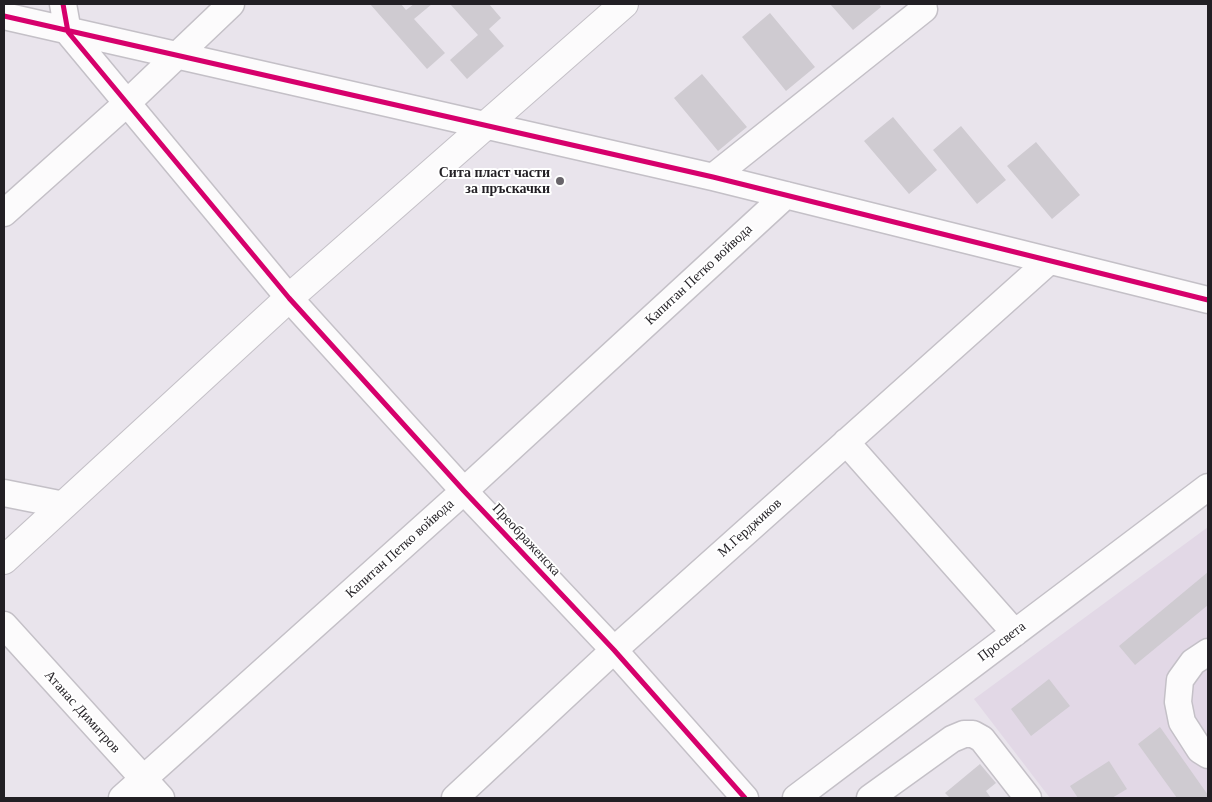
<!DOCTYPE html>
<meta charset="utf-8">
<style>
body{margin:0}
#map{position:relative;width:1212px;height:802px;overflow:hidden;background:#e9e4ec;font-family:Georgia,serif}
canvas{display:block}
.frame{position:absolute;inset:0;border:5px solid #221f24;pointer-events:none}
</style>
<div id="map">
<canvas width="1212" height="802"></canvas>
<div class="frame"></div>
</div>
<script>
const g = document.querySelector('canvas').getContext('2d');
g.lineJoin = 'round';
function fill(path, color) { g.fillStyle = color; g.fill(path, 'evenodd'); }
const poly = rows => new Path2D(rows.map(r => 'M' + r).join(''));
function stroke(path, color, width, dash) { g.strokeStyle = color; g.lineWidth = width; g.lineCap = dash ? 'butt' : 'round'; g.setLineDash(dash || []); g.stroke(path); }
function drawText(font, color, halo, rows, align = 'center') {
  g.font = font + ' Georgia,serif'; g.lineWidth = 4; g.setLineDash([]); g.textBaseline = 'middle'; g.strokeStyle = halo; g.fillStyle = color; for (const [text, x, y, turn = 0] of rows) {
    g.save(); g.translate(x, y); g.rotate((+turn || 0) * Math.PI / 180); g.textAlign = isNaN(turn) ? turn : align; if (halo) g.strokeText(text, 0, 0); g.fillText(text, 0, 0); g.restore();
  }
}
fill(poly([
 [1208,527,1208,798,1050,798,974,699]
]), '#e2d8e6');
fill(poly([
 [370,4,401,4,406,10,414,4,432,4,414,19,445,53,427,69],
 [450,4,489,4,501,18,489,29,504,46,467,79,450,60,478,35],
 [830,4,879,4,881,7,853,30],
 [770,13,815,67,786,91,742,37],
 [702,74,747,127,718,151,674,98],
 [893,117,937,170,909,194,864,141],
 [961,126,1006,180,977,204,933,150],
 [1036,142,1080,195,1052,219,1007,166],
 [1208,572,1208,605,1135,665,1119,646],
 [1049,679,1070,706,1031,736,1011,709],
 [1160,727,1208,795,1208,798,1177,798,1138,744],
 [1109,761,1127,789,1112,798,1078,798,1070,786],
 [980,764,996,783,986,791,991,798,950,798,945,793]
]), '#cfcbd1');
const minor = poly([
 [63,4,68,32,289,298,464,491,614,650,745,798],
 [4,16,713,177,1208,300],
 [713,177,924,9],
 [4,213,126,104,231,4],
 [846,442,1015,633],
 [4,493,64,505],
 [4,625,161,798],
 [1208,652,1193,662,1180,680,1178,702,1182,722,1200,750,1208,755],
 [122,798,464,491,786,195],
 [455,798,614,650,1048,262],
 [796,798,1208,487],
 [870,798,952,739,964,734,973,734,982,739,1028,798]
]);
const major = poly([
 [4,560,289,298,624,4]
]);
stroke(minor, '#c4c0c7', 29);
stroke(major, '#c4c0c7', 30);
stroke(minor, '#fcfbfc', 26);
stroke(major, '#fcfbfc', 28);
stroke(poly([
 [63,4,68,32,289,298,464,491,614,650,745,798],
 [4,16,713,177,1208,300]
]), '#d6006c', 5);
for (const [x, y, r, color] of [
 [560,181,5,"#68646a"]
]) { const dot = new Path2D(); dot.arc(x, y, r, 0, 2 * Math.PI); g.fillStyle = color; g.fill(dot); stroke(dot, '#fff', 2); }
drawText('bold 14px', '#221f24', '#fff', [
 ["Сита пласт части",550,173],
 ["за пръскачки",550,189]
], 'right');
drawText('14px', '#221f24', '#fff', [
 ["Капитан Петко войвода",699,275,-43],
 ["М.Герджиков",750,528,-42],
 ["Преображенска",526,540,47],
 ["Капитан Петко войвода",400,549,-42],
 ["Просвета",1002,642,-37],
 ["Атанас Димитров",82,712,48]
]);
</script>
